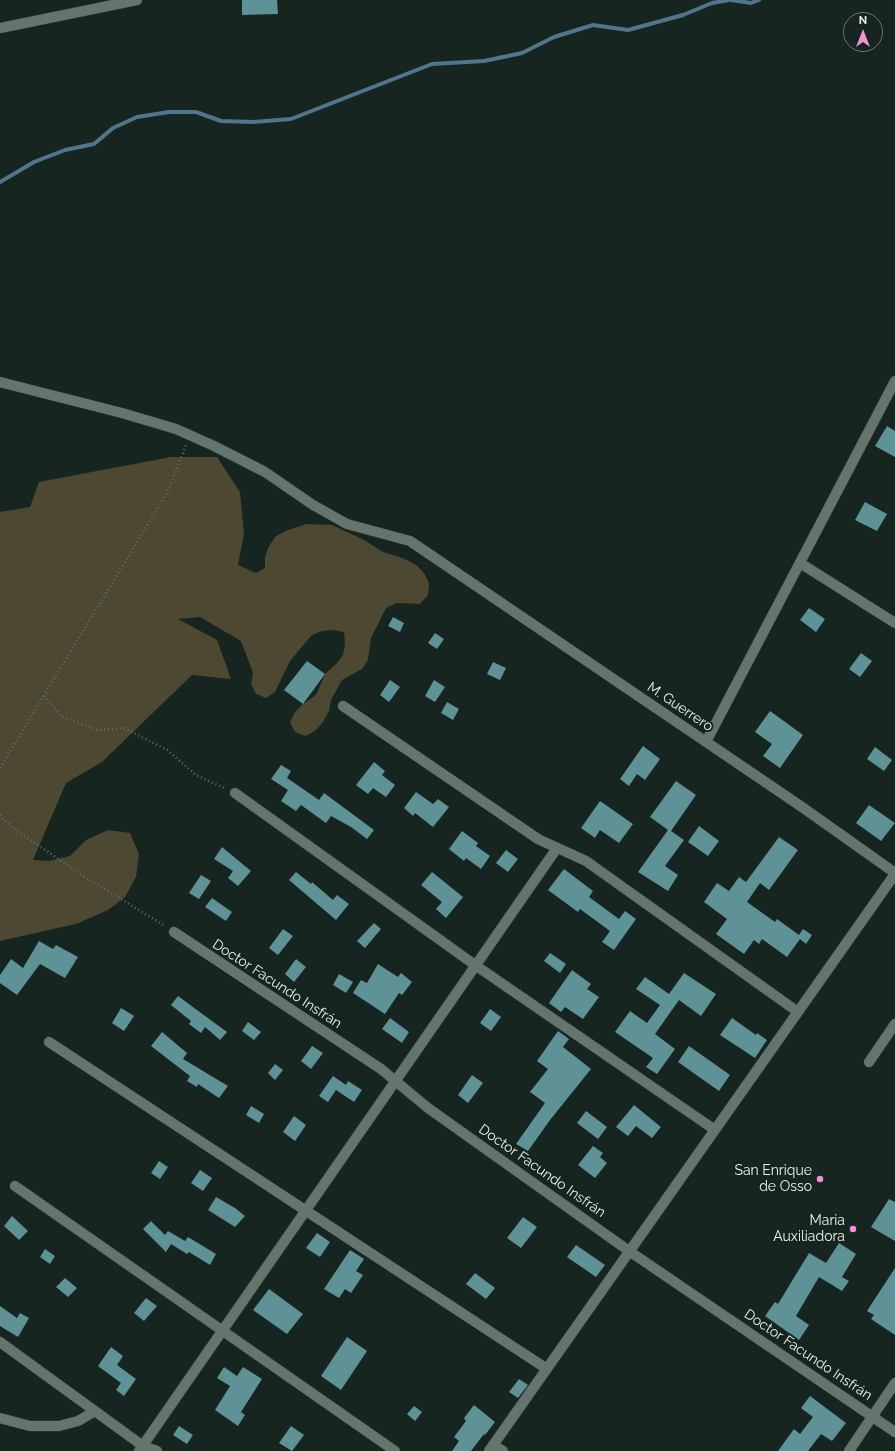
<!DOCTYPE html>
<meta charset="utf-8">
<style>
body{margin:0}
#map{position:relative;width:895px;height:1451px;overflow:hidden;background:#16251f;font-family:Raleway,sans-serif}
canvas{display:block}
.north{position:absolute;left:843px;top:12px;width:40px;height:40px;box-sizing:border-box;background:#16251f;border:1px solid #6a7771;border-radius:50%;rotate:0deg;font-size:11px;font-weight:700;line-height:16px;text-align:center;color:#e8f1ed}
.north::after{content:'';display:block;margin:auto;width:14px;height:18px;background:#f491d4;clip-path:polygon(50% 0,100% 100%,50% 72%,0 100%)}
</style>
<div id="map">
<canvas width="895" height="1451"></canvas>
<div class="north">N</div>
</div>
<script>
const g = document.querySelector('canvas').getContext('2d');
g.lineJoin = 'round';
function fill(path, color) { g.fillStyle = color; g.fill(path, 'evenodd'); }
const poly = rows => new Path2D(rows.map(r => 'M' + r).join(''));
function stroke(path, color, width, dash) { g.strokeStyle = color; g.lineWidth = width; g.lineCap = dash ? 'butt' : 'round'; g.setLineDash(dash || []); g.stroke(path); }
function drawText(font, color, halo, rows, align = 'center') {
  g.font = font + ' Raleway,sans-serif'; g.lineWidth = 4; g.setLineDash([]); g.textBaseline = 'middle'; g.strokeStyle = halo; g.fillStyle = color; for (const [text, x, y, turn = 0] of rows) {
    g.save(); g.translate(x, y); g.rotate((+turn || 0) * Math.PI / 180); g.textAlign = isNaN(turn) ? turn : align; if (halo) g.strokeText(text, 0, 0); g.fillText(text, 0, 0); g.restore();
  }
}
fill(poly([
 [171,457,217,457,240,492,244,534,238,565,256,573,265,568,265,557,269,546,275,537,285,531,307,524,332,525,364,540,383,552,405,559,416,565,424,573,429,583,428,595,420,604,397,603,386,608,371,638,368,660,362,669,342,680,331,700,329,711,323,722,316,730,306,736,295,732,290,722,295,712,303,704,316,695,325,674,336,664,343,655,345,644,344,632,333,630,322,631,312,635,290,661,275,692,266,698,256,694,251,684,253,673,241,641,200,617,178,619,217,640,231,679,192,675,102,762,66,783,33,860,49,861,70,856,86,840,108,830,130,833,139,854,136,877,125,897,108,910,76,924,0,941,0,512,30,507,39,482]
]), '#4c4832');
stroke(poly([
 [731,0,751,3,759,0],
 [0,182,34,162,65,150,94,144,113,128,137,117,169,112,196,112,221,121,253,122,291,119,432,64,484,61,522,53,554,37,593,25,628,30,683,15,712,3,729,0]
]), '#50758c', 4);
fill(poly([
 [242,0,277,0,278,14,242,15],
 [887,426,895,431,895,457,875,446],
 [865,502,887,514,877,531,855,520],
 [809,608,825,619,816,632,800,620],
 [393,617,404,623,400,632,388,626],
 [435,633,444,639,437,649,428,643],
 [861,653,872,661,860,677,849,669],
 [307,661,325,674,303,704,284,690],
 [493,662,506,668,500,680,487,674],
 [390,680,400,687,389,702,380,695],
 [434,680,445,687,435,702,425,696],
 [447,702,459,709,453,720,441,713],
 [770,711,803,735,780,768,763,756,772,744,755,732],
 [643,746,660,759,645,780,637,774,629,786,620,779],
 [875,747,892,760,884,771,867,759],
 [374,762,385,771,382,775,395,785,386,797,373,788,368,794,356,785],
 [281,765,291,771,287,778,319,800,324,793,374,830,367,839,351,827,331,816,326,823,301,805,296,811,281,801,288,790,271,779],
 [676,781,696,795,671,831,684,840,665,866,678,875,668,891,638,872,668,830,650,817],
 [416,792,433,804,438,799,449,807,433,827,415,813,413,816,404,808],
 [600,801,633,824,619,843,600,830,595,838,581,828],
 [869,805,895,823,881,841,856,823],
 [699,826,719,841,708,856,688,842],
 [462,831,478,843,476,846,490,856,481,869,466,858,464,861,449,849],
 [779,837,798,850,769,890,760,883,747,902,775,922,777,919,799,935,803,929,812,935,806,944,800,939,787,957,762,939,759,944,754,940,744,954,716,934,727,919,704,902,717,883,729,891,739,877,746,882],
 [222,847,251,871,238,886,228,878,233,871,214,859],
 [506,850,518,859,508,872,496,863],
 [564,869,593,891,589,897,619,919,625,911,636,919,614,950,602,942,610,931,580,909,578,912,548,890],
 [296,872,311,884,312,882,333,900,337,895,349,904,336,920,289,880],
 [432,872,463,897,446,918,436,909,442,902,421,885],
 [201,875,211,881,199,899,189,893],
 [212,898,232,912,226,921,205,907],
 [374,923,381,929,365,948,357,941],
 [283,929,293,936,278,955,269,948],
 [39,941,53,949,56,945,78,957,65,978,40,964,17,995,0,983,0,975,11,959,23,968],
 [550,953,566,964,560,973,544,961],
 [296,959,306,967,294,982,285,974],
 [378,964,398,977,401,973,412,982,402,995,399,993,385,1014,353,993,361,980,367,983],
 [572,970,591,984,587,989,599,997,583,1019,565,1007,561,1012,549,1003],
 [684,973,716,994,701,1016,679,1000,655,1034,675,1049,657,1074,646,1067,653,1058,615,1032,630,1011,647,1023,660,1005,636,989,645,977,669,994],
 [339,974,353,982,346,993,333,985],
 [178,996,227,1032,220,1040,205,1027,201,1033,189,1024,191,1021,171,1005],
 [121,1008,134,1016,124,1031,112,1023],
 [490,1009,501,1017,491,1031,480,1023],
 [390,1018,409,1032,402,1043,382,1029],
 [732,1018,756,1035,757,1033,767,1040,755,1058,720,1035],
 [248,1022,261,1032,254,1040,242,1031],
 [558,1031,569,1039,563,1047,591,1069,550,1120,528,1151,516,1144,545,1103,530,1092,548,1069,537,1061],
 [162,1032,187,1053,183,1059,228,1086,219,1098,198,1084,197,1087,187,1081,190,1076,151,1046],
 [312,1046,323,1053,311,1069,301,1061],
 [689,1046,730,1075,719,1091,678,1062],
 [275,1064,283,1070,275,1080,268,1073],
 [472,1075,483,1083,468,1103,458,1095],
 [333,1076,346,1085,348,1081,362,1090,354,1102,336,1090,328,1102,319,1096],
 [634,1105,661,1127,652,1138,636,1126,628,1136,616,1127],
 [251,1106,264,1114,259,1123,246,1115],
 [586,1111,607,1127,598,1139,577,1123],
 [294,1116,306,1125,295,1141,283,1132],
 [593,1146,603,1153,600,1157,607,1163,595,1178,578,1165],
 [159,1161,168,1167,160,1179,151,1173],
 [200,1170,212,1178,203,1191,191,1183],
 [216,1197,235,1208,245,1216,235,1227,208,1210],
 [889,1199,895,1202,895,1241,871,1227],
 [12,1216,28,1231,19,1240,4,1226],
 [523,1217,537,1227,521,1248,507,1238],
 [151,1221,165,1235,168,1231,185,1241,188,1237,216,1254,210,1265,189,1252,187,1254,171,1244,166,1252,143,1229],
 [317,1233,330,1242,320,1257,306,1248],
 [839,1243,856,1254,842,1277,849,1281,842,1291,819,1277,796,1316,809,1325,799,1340,765,1316,775,1302,778,1304,809,1253,826,1263],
 [576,1245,605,1265,596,1277,567,1257],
 [45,1249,55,1256,50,1264,40,1257],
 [350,1250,364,1259,356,1271,363,1275,351,1293,345,1289,339,1298,324,1289],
 [895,1268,895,1335,871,1319,874,1315,867,1311],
 [475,1273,495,1288,486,1299,466,1284],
 [65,1278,77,1288,68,1297,56,1287],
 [269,1289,303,1314,287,1334,253,1310],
 [146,1298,157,1306,144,1321,134,1313],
 [0,1306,17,1318,20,1313,29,1318,18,1337,0,1326],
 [347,1337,367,1351,341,1390,321,1376],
 [111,1347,123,1356,117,1365,136,1379,124,1396,116,1390,121,1383,98,1366],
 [224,1367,237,1376,243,1367,262,1379,241,1412,245,1415,238,1426,215,1410,230,1386,217,1378],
 [519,1379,528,1385,518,1398,509,1392],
 [810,1396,846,1423,832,1441,821,1434,808,1451,778,1451,794,1429,800,1434,813,1417,801,1408],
 [474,1405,495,1422,485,1435,484,1434,471,1451,452,1451,459,1441,454,1437,466,1421,464,1418],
 [414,1406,422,1412,415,1421,407,1414],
 [179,1426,193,1435,187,1444,173,1435],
 [291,1426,304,1435,292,1451,279,1443]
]), '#5f9297');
const minor = poly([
 [0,28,137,0],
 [0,382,122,413,176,429,214,446,265,472,313,505,347,524,410,541,802,807,895,873],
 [800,563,895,623],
 [343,706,538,839,586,861,798,1012],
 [706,742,895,381],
 [235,793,475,965,715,1130],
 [174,932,381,1069,428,1108,629,1251,895,1432],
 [49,1042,547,1369],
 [869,1062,895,1024],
 [15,1186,395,1451],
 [0,1342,143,1446,157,1451],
 [0,1418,30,1426,59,1426,78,1421,95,1411],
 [493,1445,503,1451],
 [139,1451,557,848],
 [489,1451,895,874],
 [849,1451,895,1383]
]);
stroke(minor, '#35403b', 11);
stroke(poly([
 [44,696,61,716,97,730,124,728,167,750,196,775,226,789],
 [0,768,168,491,186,445],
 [0,815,12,827,77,872,165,926]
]), '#626f69', 2.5, [1, 3]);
stroke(minor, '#64756e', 10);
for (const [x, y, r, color] of [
 [820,1179,4,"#f491d4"],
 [853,1229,4,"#f491d4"]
]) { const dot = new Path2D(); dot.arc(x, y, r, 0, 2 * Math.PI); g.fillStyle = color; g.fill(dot); stroke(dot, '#16251f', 1.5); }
drawText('14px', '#e8f1ed', '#16251f', [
 ["M. Guerrero",680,707,34],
 ["Doctor Facundo Insfrán",277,984,33],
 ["Doctor Facundo Insfrán",542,1171,35],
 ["Doctor Facundo Insfrán",808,1355,34]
]);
drawText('14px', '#e8f1ed', '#16251f', [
 ["San Enrique",812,1171],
 ["de Osso",812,1187],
 ["Maria",845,1221],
 ["Auxiliadora",845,1237]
], 'right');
</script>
